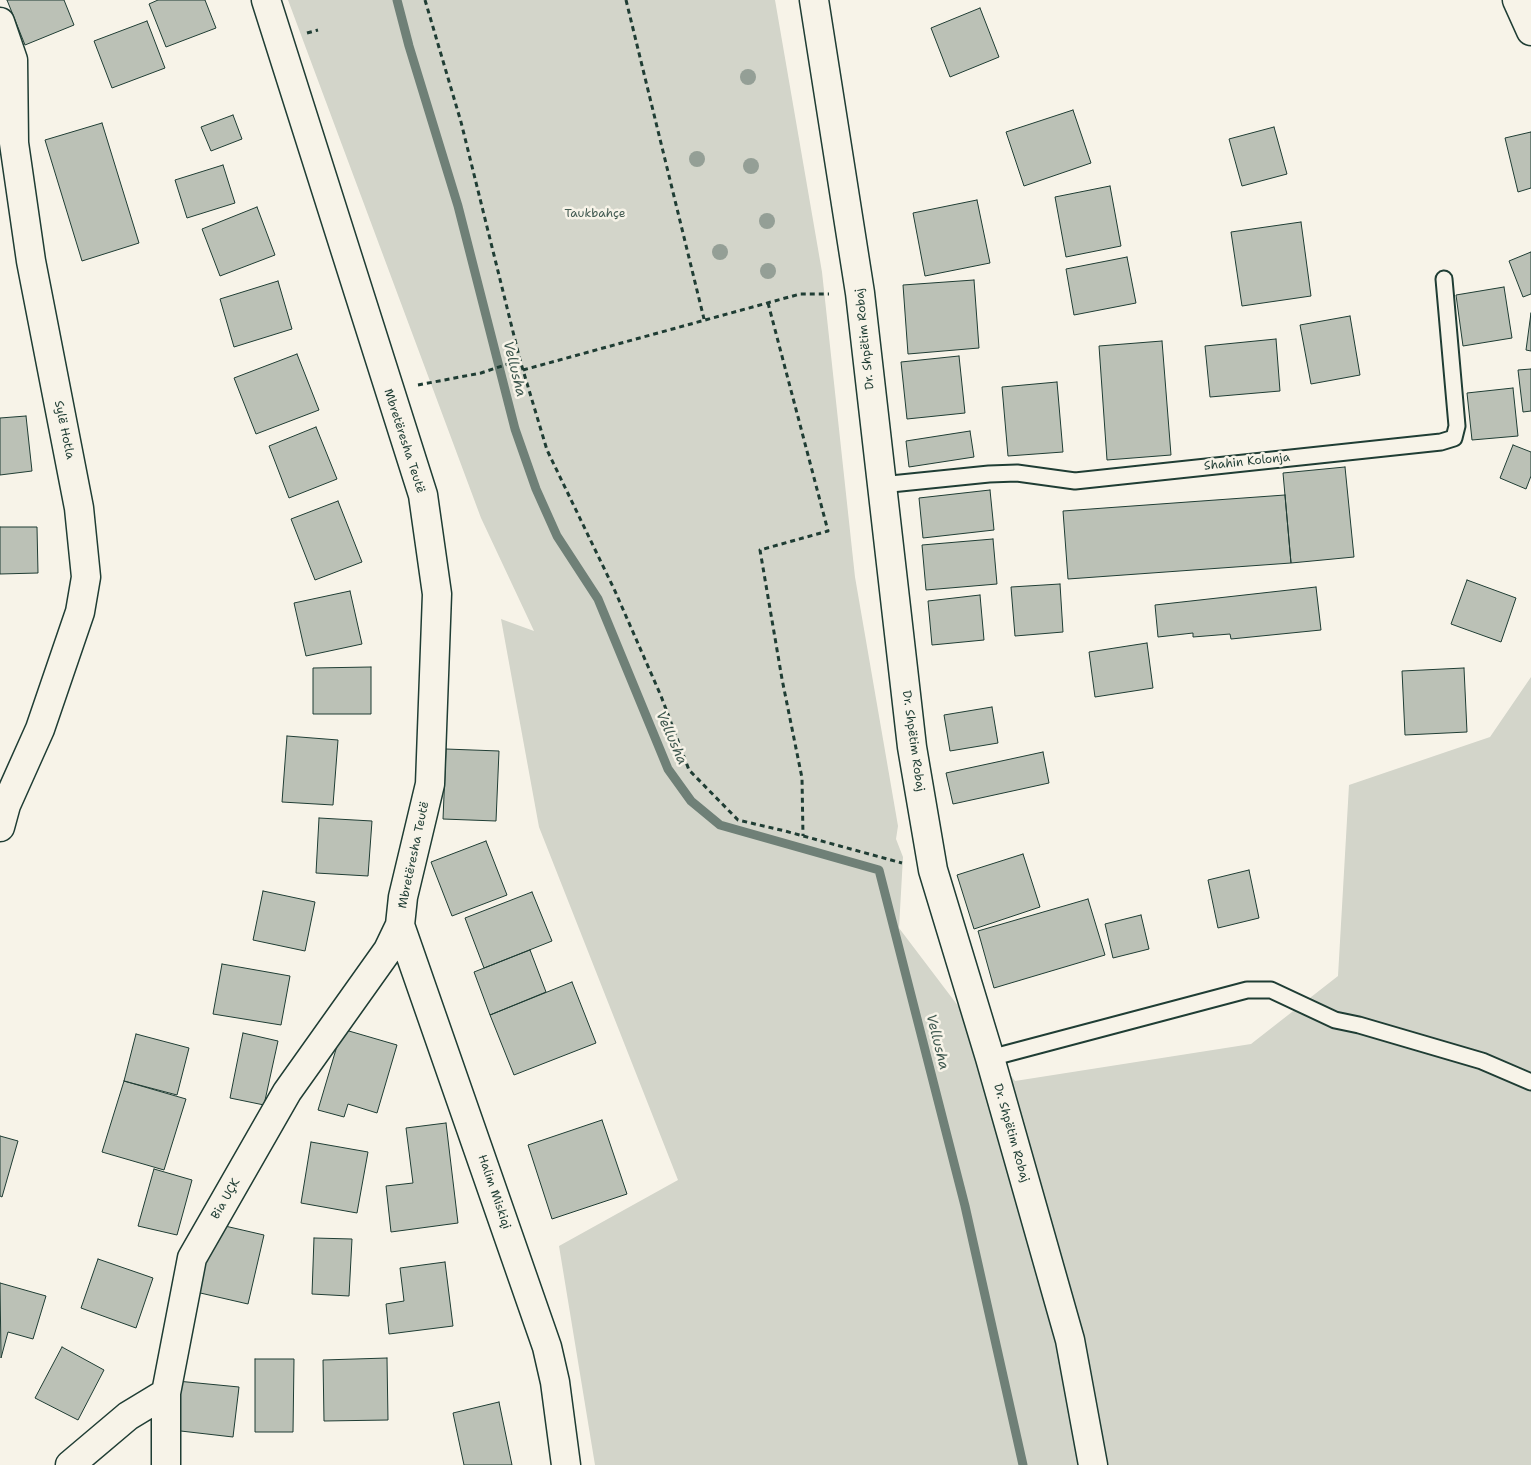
<!DOCTYPE html>
<meta charset="utf-8">
<style>
body{margin:0}
canvas{display:block;background:#f7f3e8}
</style>
<canvas width="1531" height="1465"></canvas>
<script>
const g = document.querySelector('canvas').getContext('2d');
g.lineJoin = 'round';
function fill(path, color) { g.fillStyle = color; g.fill(path, 'evenodd'); }
const poly = rows => new Path2D(rows.map(r => 'M' + r).join(''));
function stroke(path, color, width, dash) { g.strokeStyle = color; g.lineWidth = width; g.lineCap = dash ? 'butt' : 'round'; g.setLineDash(dash || []); g.stroke(path); }
function drawText(font, color, halo, rows, align = 'center') {
  g.font = font + ' "Shantell Sans",sans-serif'; g.lineWidth = 5; g.setLineDash([]); g.textBaseline = 'middle'; g.strokeStyle = halo; g.fillStyle = color; for (const [text, x, y, turn = 0] of rows) {
    g.save(); g.translate(x, y); g.rotate((+turn || 0) * Math.PI / 180); g.textAlign = isNaN(turn) ? turn : align; if (halo) g.strokeText(text, 0, 0); g.fillText(text, 0, 0); g.restore();
  }
}
fill(poly([
 [288,0,775,0,822,272,855,577,898,826,896,839,903,857,899,928,1015,1081,1251,1044,1338,976,1349,785,1490,737,1531,677,1531,1465,595,1465,559,1246,678,1180,539,827,501,619,534,631,481,518]
]), '#d3d5ca');
stroke(poly([
 [397,0,409,46,458,206,515,429,536,489,557,536,598,599,668,769,691,801,720,825,879,870,965,1206,1023,1465]
]), '#6f8077', 9);
const building = poly([
 [7,0,64,0,74,25,25,45,7,0],
 [158,0,205,0,216,28,166,47,149,4,158,0],
 [980,8,999,57,950,77,931,28,980,8],
 [147,21,165,68,112,88,94,41,147,21],
 [1073,110,1091,163,1024,186,1006,132,1073,110],
 [233,115,242,139,211,151,201,127,233,115],
 [102,123,139,243,82,261,45,140,102,123],
 [1274,127,1287,174,1242,186,1229,139,1274,127],
 [1531,132,1531,188,1518,192,1505,138,1531,132],
 [223,165,235,203,187,218,175,180,223,165],
 [1110,186,1121,246,1066,257,1055,197,1110,186],
 [977,200,990,263,925,276,913,213,977,200],
 [257,207,275,255,220,276,202,229,257,207],
 [1301,222,1311,296,1242,306,1231,232,1301,222],
 [1531,252,1531,294,1523,297,1509,261,1531,252],
 [1127,257,1136,303,1074,315,1066,269,1127,257],
 [974,280,979,348,908,354,903,285,974,280],
 [278,281,292,329,234,347,220,299,278,281],
 [1504,287,1512,338,1463,346,1456,295,1504,287],
 [1531,313,1531,351,1526,350,1531,313],
 [1350,316,1360,375,1311,384,1300,325,1350,316],
 [1276,339,1280,391,1210,397,1205,346,1276,339],
 [1162,341,1171,455,1107,460,1099,346,1162,341],
 [297,354,319,410,256,434,234,378,297,354],
 [959,356,965,413,907,419,901,362,959,356],
 [1531,369,1531,411,1523,412,1518,370,1531,369],
 [1057,382,1063,452,1008,456,1002,387,1057,382],
 [1513,388,1518,436,1472,440,1467,393,1513,388],
 [26,416,32,471,0,475,0,418,26,416],
 [316,427,337,479,289,498,269,446,316,427],
 [970,431,974,457,909,467,906,441,970,431],
 [1513,445,1531,452,1531,476,1526,489,1500,478,1513,445],
 [1345,467,1354,557,1291,563,1283,473,1345,467],
 [990,490,994,530,923,538,919,498,990,490],
 [1285,495,1291,563,1068,579,1063,511,1285,495],
 [338,501,362,562,315,580,291,519,338,501],
 [0,527,37,527,38,573,0,574,0,527],
 [993,539,997,584,926,590,922,545,993,539],
 [1467,580,1516,598,1501,642,1451,624,1467,580],
 [1060,584,1063,632,1015,636,1011,587,1060,584],
 [1316,587,1321,630,1231,639,1230,634,1193,637,1193,633,1158,637,1155,605,1316,587],
 [350,591,362,644,306,656,294,603,350,591],
 [980,595,984,640,932,645,928,601,980,595],
 [1147,643,1153,688,1095,697,1089,652,1147,643],
 [371,667,371,714,313,714,313,668,371,667],
 [1464,668,1467,732,1405,735,1402,671,1464,668],
 [992,707,998,743,950,751,944,715,992,707],
 [287,736,338,740,333,805,282,802,287,736],
 [446,749,499,751,496,821,443,819,446,749],
 [1043,752,1049,783,953,804,946,773,1043,752],
 [319,818,372,821,368,876,316,873,319,818],
 [486,841,507,895,452,916,431,862,486,841],
 [1023,854,1040,907,974,929,957,875,1023,854],
 [1249,870,1259,918,1218,928,1208,880,1249,870],
 [263,891,315,902,305,951,253,940,263,891],
 [532,892,552,941,484,968,465,918,532,892],
 [1088,899,1105,955,994,988,978,931,1088,899],
 [1141,915,1149,949,1113,958,1105,924,1141,915],
 [530,950,546,992,490,1015,474,972,530,950],
 [222,964,290,976,281,1025,213,1014,222,964],
 [572,982,596,1043,514,1075,490,1015,572,982],
 [342,1029,397,1045,377,1113,348,1104,344,1117,318,1110,342,1029],
 [243,1033,278,1041,264,1105,230,1098,243,1033],
 [136,1034,189,1048,177,1095,124,1081,136,1034],
 [124,1081,186,1099,164,1170,102,1152,124,1081],
 [602,1120,627,1194,552,1219,528,1145,602,1120],
 [446,1123,458,1223,391,1232,386,1186,413,1183,406,1128,446,1123],
 [0,1136,18,1141,2,1197,0,1196,0,1136],
 [311,1142,368,1152,357,1213,301,1203,311,1142],
 [154,1169,192,1180,177,1235,138,1226,154,1169],
 [212,1223,264,1235,248,1304,196,1292,212,1223],
 [314,1238,352,1239,349,1296,312,1294,314,1238],
 [98,1259,153,1278,136,1328,81,1308,98,1259],
 [445,1262,453,1326,389,1334,386,1304,404,1301,400,1268,445,1262],
 [0,1283,46,1296,33,1339,8,1332,1,1358,0,1283],
 [62,1347,104,1370,78,1420,35,1398,62,1347],
 [387,1358,388,1420,324,1421,323,1360,387,1358],
 [255,1359,294,1359,293,1432,255,1432,255,1359],
 [177,1381,239,1387,233,1437,172,1430,177,1381],
 [499,1402,512,1465,464,1465,453,1413,499,1402]
]);
fill(building, '#bbc1b6');
stroke(building, '#1f3d34', 1);
const lane = poly([
 [881,485,989,474,1017,473,1075,481,1441,442,1454,438,1457,426,1444,279],
 [990,1058,1247,990,1271,990,1335,1020,1359,1025,1482,1061,1531,1082]
]);
const street = poly([
 [1517,0,1531,31],
 [0,22,13,60,14,143,31,261,79,508,86,577,80,612,40,729,6,805,0,827],
 [400,925,547,1347,555,1382,566,1465],
 [70,1465,128,1416,166,1393],
 [166,1465,166,1393,192,1258,287,1092,388,950,400,925,403,897,430,784,437,594,423,495,266,0]
]);
const secondary = poly([
 [814,0,860,293,912,747,933,870,990,1058,1070,1340,1093,1465]
]);
stroke(lane, '#1f3d34', 19);
stroke(street, '#1f3d34', 31);
stroke(secondary, '#1f3d34', 31);
stroke(poly([
 [425,0,461,122,520,360,547,450,615,591,661,696,689,770,738,820,785,831,902,863],
 [626,0,704,319],
 [307,33,318,30],
 [768,303,828,531,760,550,782,679,802,778,803,836],
 [523,370,800,294,829,294],
 [418,385,481,373,520,360]
]), '#1f3d34', 3, [5, 4]);
stroke(lane, '#f7f3e8', 15);
stroke(street, '#f7f3e8', 28);
stroke(secondary, '#f7f3e8', 28);
g.fillStyle = '#949f96';
for (const [x, y] of [
 [748,77],
 [697,159],
 [751,166],
 [767,221],
 [720,252],
 [768,271]
]) { g.beginPath(); g.arc(x, y, 8, 0, 2 * Math.PI); g.fill(); }
drawText('12px', '#435b52', '#f7f3e8', [
 ["Taukbahçe",595,214]
]);
drawText('12px', '#1f3d34', '#f7f3e8', [
 ["Dr. Shpëtim Robaj",865,339,-96],
 ["Sylë Hotla",64,430,78],
 ["Mbretëresha Teutë",404,441,72],
 ["Shahin Kolonja",1247,462,-6],
 ["Dr. Shpëtim Robaj",913,741,82],
 ["Mbretëresha Teutë",414,855,-78],
 ["Dr. Shpëtim Robaj",1011,1133,74],
 ["Halim Miskiqi",494,1192,71],
 ["Bia UÇK",226,1199,-60]
]);
drawText('italic 14px', '#405950', '#f7f3e8', [
 ["Vellusha",514,369,76],
 ["Vellusha",671,738,66],
 ["Vellusha",937,1042,76]
]);
</script>
